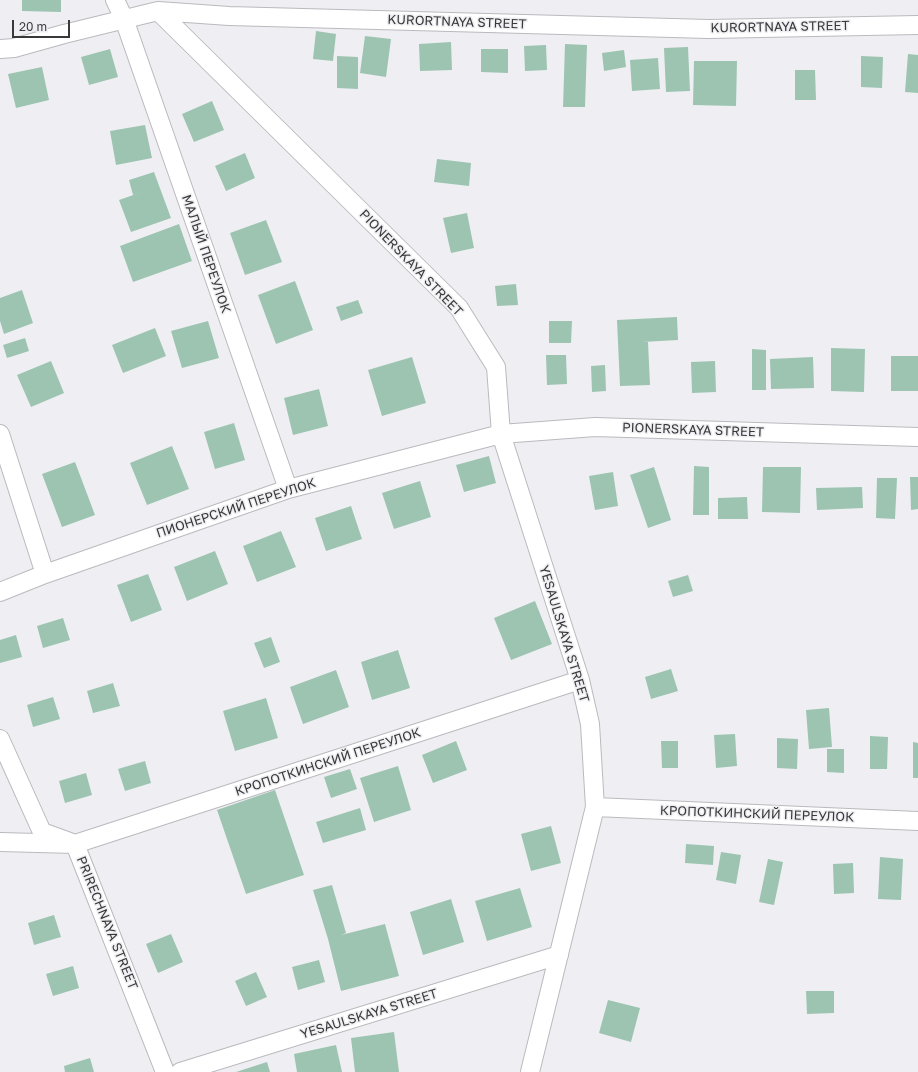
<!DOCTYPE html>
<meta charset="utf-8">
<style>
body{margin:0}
#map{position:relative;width:918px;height:1072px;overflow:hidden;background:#efeff3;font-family:"Golos Text",sans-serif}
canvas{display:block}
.scale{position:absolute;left:12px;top:20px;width:58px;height:18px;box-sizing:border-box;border:2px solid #39393a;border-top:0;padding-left:5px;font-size:12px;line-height:14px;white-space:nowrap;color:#39393a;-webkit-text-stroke:3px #efeff3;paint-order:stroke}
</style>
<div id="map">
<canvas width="918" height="1072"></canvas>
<div class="scale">20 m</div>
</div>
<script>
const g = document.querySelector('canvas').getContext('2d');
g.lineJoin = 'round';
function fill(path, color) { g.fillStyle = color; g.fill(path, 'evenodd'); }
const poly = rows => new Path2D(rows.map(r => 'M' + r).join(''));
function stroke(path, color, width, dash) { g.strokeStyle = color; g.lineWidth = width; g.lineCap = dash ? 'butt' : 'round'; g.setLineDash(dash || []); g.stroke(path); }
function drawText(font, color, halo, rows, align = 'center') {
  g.font = font + ' "Golos Text",sans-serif'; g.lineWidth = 3; g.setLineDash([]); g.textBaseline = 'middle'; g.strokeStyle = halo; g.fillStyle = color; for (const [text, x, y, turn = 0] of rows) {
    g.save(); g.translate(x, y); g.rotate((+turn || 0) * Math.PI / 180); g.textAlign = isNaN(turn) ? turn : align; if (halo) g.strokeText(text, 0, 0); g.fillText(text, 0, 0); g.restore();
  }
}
fill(poly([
 [22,0,61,0,61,12,22,11],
 [316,31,336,34,333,61,313,59],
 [365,36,391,39,386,77,360,73],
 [451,42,452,70,420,71,419,44],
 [565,44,587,45,585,107,563,107],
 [546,45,547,70,525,71,524,46],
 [688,47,690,91,666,92,664,48],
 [110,49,118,77,89,85,81,57],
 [481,49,508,49,508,73,481,72],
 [624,50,626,67,604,71,602,53],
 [908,54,918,55,918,93,905,92],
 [337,56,358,57,358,89,337,88],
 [861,56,883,57,882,88,861,87],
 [658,58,660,89,632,91,630,60],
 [694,61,737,61,736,106,693,105],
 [42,67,49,100,16,108,8,74],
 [795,70,815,70,816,100,795,100],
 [212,101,224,130,194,142,182,114],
 [145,125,152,158,116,165,110,131],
 [245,153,255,178,226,191,215,166],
 [437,159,471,163,469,186,434,182],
 [154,172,171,218,131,232,119,200,142,192,133,195,129,180],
 [467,213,474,248,451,253,443,218],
 [266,220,282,262,245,275,230,233],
 [179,224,192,261,133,282,120,246],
 [295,281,313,330,276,344,258,295],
 [516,284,518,305,497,306,495,286],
 [22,290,33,323,4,334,0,321,0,298],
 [358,300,363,313,341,321,336,307],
 [677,317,678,340,642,342,648,342,650,385,620,386,617,320],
 [208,321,219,358,182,368,171,331],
 [549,321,572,321,571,343,549,343],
 [155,328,166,356,123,373,112,345],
 [25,338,29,351,7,358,3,345],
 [831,348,865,349,864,392,831,391],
 [752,349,766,350,766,390,752,390],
 [546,355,566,355,567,384,547,385],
 [891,356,918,356,918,391,891,391],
 [412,357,426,403,382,416,368,370],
 [813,357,814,388,771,389,770,359],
 [51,361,64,393,31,407,17,375],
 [715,361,716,392,692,393,691,362],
 [605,365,606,391,592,392,591,366],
 [319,389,328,426,293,435,284,398],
 [234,423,245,460,215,469,204,432],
 [172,446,189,489,147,505,130,463],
 [489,456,496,483,464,492,456,465],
 [75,462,95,515,62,527,42,474],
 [694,466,709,467,709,515,693,515],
 [654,467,671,520,648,528,630,475],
 [763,467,801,467,800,513,762,512],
 [613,472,618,506,595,510,589,476],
 [910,477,918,477,918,509,911,510],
 [877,478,897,478,895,519,876,518],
 [420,481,431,517,394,529,382,493],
 [862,487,863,508,817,510,816,488],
 [747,497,748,519,718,519,718,498],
 [351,506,362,539,326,551,315,518],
 [281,531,296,567,257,582,243,546],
 [215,551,228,584,187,601,174,567],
 [148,574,162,610,131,622,117,585],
 [688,575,693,591,673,597,668,581],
 [535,601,552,644,511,660,494,618],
 [63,618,70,640,43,648,37,626],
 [16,635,22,657,0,663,0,640],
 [271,637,280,662,264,668,254,643],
 [398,650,410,688,372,700,361,662],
 [671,669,678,691,651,699,645,677],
 [336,670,349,707,303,724,290,687],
 [113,683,120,706,93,713,87,691],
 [53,697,60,719,33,727,27,705],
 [266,698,278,738,235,751,223,711],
 [829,708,832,747,809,749,806,710],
 [735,734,737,766,716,768,714,735],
 [870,736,888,737,887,769,870,769],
 [777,738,798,739,797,769,777,768],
 [456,741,467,770,433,783,422,755],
 [661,741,678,741,678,768,662,768],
 [913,742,918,743,918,778,913,778],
 [827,749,844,749,844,773,827,772],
 [145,761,151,783,125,791,118,769],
 [398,766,411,810,374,822,360,778],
 [350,769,357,789,331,798,324,777],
 [86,773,92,795,65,803,59,781],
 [275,790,304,875,246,894,217,810],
 [360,808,366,830,323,843,316,822],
 [551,826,561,863,531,871,521,834],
 [686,844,714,846,713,865,685,863],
 [721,852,741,855,736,884,716,880],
 [880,857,903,859,901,900,878,899],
 [768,859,783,862,774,905,759,902],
 [853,863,854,893,834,894,833,864],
 [332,885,346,933,341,935,385,924,399,976,341,991,328,939,313,890],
 [520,888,532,927,487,941,475,901],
 [451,899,464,942,423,955,410,912],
 [54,915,61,937,34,945,28,923],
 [171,934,183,962,158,973,146,944],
 [319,960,325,982,298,990,292,967],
 [73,966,79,988,53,996,46,974],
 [256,972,267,997,246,1006,235,981],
 [806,991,834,991,834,1013,807,1014],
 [608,1000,640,1008,631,1042,599,1033],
 [394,1032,399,1072,355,1072,351,1038],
 [336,1045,342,1072,297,1072,294,1054],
 [90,1058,94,1072,65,1072,64,1066],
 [267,1062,270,1072,236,1072]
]), '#9cc4b1');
const street = poly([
 [115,0,124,19,288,489],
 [158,11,459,308,496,367,501,434,580,680,590,724,595,807,530,1072],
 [0,49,14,48,64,34,158,11,229,16,709,29,918,25],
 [0,434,45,574],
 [0,592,45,574,288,489,501,434,595,427,918,437],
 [0,739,42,832,75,844,580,680],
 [595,807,918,821],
 [0,842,75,844,165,1072],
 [180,1072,559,955]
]);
stroke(street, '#bab9be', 20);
stroke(street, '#fff', 18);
drawText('13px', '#39393a', '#efeff3', [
 ["KURORTNAYA STREET",457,22,2],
 ["KURORTNAYA STREET",780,27,-1],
 ["МАЛЫЙ ПЕРЕУЛОК",206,254,71],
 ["PIONERSKAYA STREET",411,263,46],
 ["PIONERSKAYA STREET",693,430,2],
 ["ПИОНЕРСКИЙ ПЕРЕУЛОК",236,508,-18],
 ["YESAULSKAYA STREET",564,634,73],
 ["КРОПОТКИНСКИЙ ПЕРЕУЛОК",328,762,-18],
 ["КРОПОТКИНСКИЙ ПЕРЕУЛОК",757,814,2],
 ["PRIRECHNAYA STREET",107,923,68],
 ["YESAULSKAYA STREET",369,1014,-17]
]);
</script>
